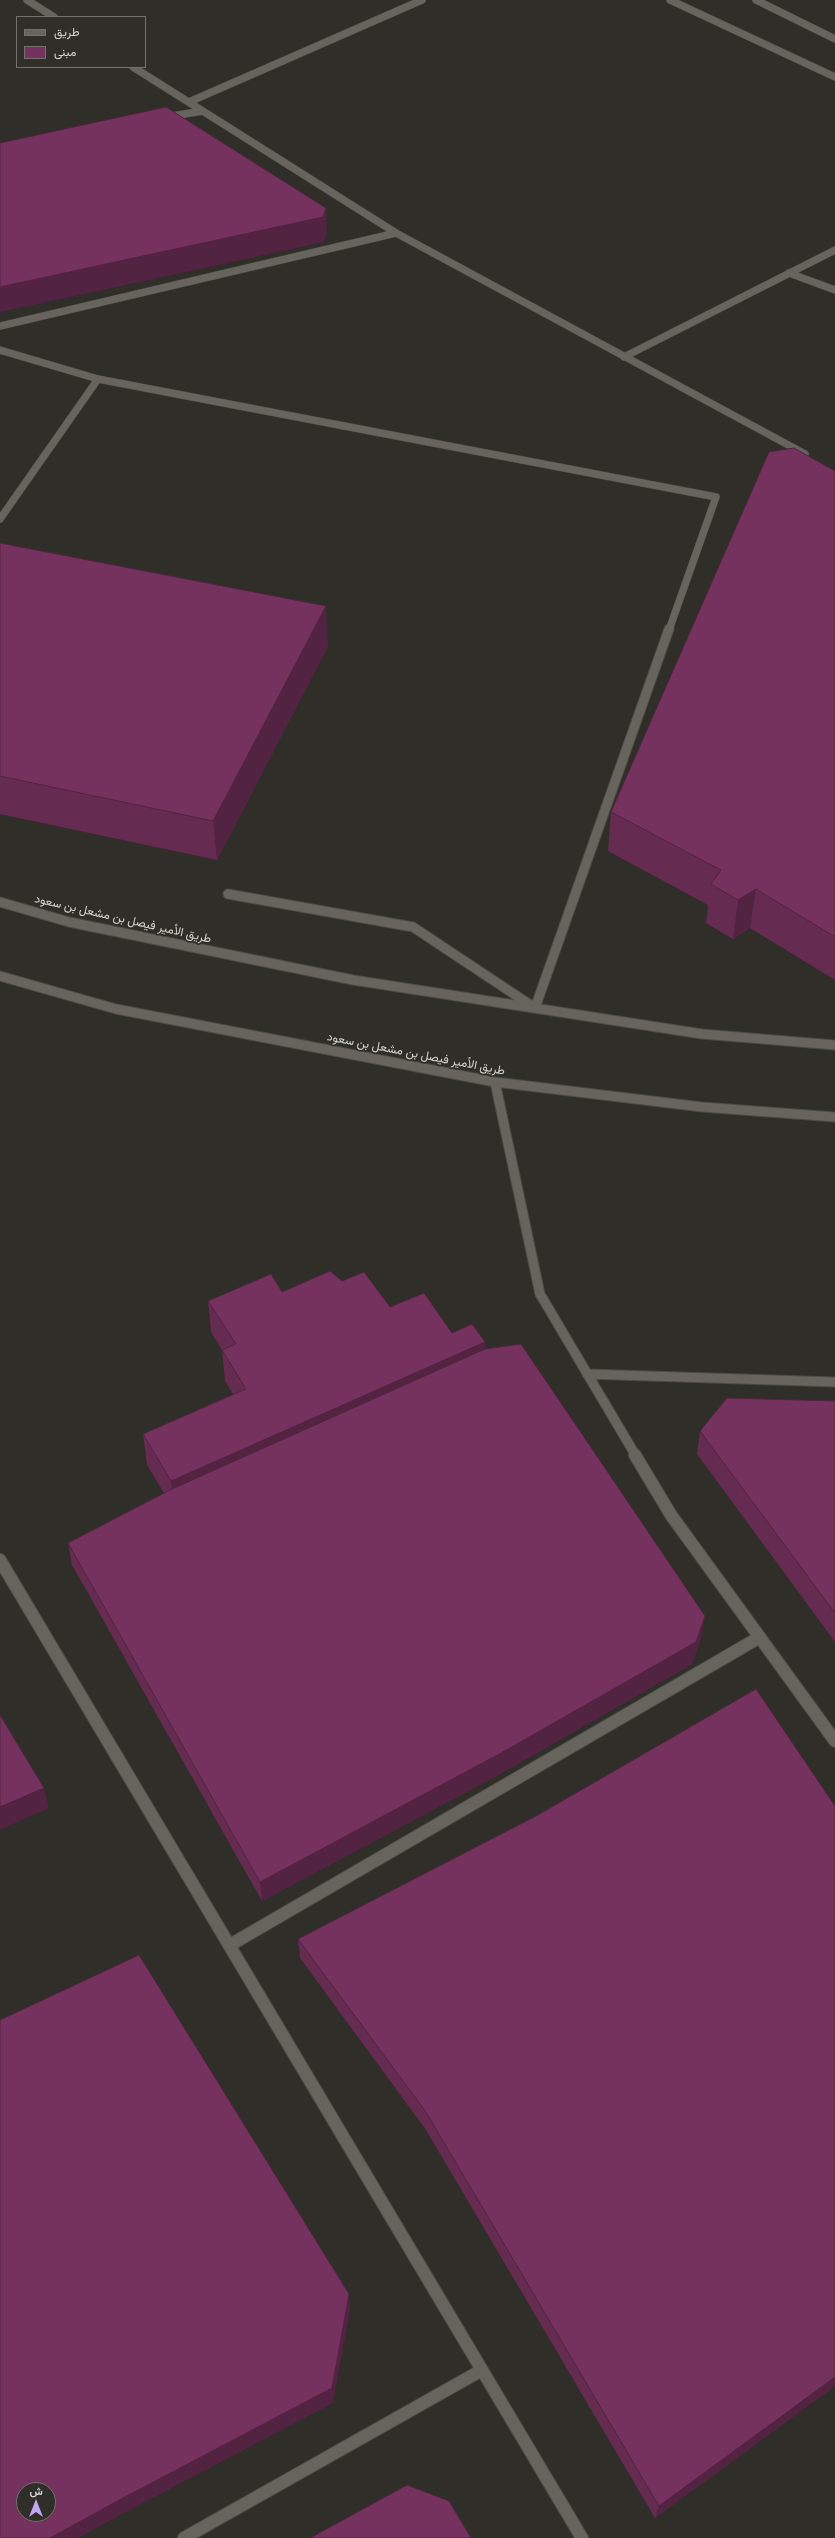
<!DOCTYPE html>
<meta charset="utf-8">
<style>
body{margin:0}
#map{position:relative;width:835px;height:2538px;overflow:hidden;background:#302e28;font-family:"Open Sans",Vazirmatn,sans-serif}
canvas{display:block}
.legend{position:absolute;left:16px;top:16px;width:130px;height:52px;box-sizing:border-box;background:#302e28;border:1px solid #72716c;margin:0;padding:5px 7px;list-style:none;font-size:12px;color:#d6d5d1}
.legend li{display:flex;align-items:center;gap:8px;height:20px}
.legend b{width:20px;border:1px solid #72716c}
.north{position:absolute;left:16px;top:2482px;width:40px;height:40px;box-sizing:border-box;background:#302e28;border:1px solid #72716c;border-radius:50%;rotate:0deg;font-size:11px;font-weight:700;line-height:16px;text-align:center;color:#d6d5d1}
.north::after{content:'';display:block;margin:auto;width:14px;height:18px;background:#c1a8f3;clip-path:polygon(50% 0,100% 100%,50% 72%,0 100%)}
</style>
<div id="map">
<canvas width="835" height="2538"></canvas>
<ul class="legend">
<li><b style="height:5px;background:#67645e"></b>طريق</li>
<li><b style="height:11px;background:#76325e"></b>مبنى</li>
</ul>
<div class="north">ش</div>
</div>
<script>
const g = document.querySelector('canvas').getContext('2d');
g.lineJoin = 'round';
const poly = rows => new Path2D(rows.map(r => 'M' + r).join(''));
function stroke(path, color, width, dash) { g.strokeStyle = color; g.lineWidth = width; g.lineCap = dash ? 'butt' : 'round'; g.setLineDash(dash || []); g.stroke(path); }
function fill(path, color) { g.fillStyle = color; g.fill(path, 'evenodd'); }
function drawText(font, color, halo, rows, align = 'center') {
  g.font = font + ' "Open Sans",Vazirmatn,sans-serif'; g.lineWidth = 3.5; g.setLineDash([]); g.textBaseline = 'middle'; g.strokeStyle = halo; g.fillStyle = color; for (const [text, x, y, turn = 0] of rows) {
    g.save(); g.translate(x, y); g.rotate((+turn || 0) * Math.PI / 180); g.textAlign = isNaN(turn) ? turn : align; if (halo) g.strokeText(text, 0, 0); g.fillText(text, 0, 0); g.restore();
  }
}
const minorFar2 = poly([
 [27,0,54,17],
 [670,0,835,77],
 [756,0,835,39],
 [133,67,396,233,805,454],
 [189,102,422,0],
 [166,117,203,111],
 [789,273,835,290],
 [0,326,396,233],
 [0,350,98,379],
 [624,357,835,250],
 [0,519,98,379,716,497,669,630]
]);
const minorFar1 = poly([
 [228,894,413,927,535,1008,669,629],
 [0,902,69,922,353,980,702,1034,835,1045],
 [0,976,116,1009,495,1082,702,1107,835,1117],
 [495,1082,540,1294,636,1456],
 [587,1374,835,1382]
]);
const minor = poly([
 [635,1455,671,1515,835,1741],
 [0,1560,582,2538],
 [230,1945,760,1637],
 [184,2538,482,2370]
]);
stroke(minorFar2, '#4d4b47', 8);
stroke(minorFar1, '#4d4b47', 11);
stroke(minor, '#4d4b47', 14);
stroke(minorFar2, '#67645e', 7);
stroke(minorFar1, '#67645e', 9);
stroke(minor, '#67645e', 12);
fill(poly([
 [835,471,835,980,750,928,733,939,706,923,708,905,608,851,611,812],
 [0,543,328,646,217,860,0,814],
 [342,1281,390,1307,452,1333,485,1342,485,1349,701,1638,692,1664,500,1774,262,1901,72,1565,68,1543,164,1493,147,1465,143,1434,233,1394,225,1381,222,1350,211,1332,208,1301,282,1292],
 [835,1401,835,1642,697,1454,700,1431],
 [298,1939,835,2386,655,2518,426,2130,300,1958]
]), '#652b51');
fill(poly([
 [326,208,327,232,324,242,19,308,0,312,0,287],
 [326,606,328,646,217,860,213,821],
 [756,889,750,928,733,939,738,900],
 [485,1342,484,1373,175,1512,171,1481],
 [705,1616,701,1638,692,1664,500,1774,262,1901,260,1882],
 [44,1788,49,1808,0,1830,0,1807],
 [349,2294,350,2310,333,2403,126,2512,78,2538,50,2538],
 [835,2377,835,2386,655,2518,659,2506]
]), '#532342');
const building = poly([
 [166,107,326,208,323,217,0,287,0,143,166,107],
 [794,448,835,471,835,937,756,889,738,900,711,884,721,870,611,812,769,452,794,448],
 [0,543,326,606,213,821,0,776,0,543],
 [330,1271,342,1281,364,1272,390,1307,424,1293,452,1333,472,1324,485,1342,171,1481,143,1434,246,1389,222,1350,236,1344,208,1301,271,1274,282,1292,330,1271],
 [521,1344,705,1616,696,1642,501,1753,260,1882,68,1543,172,1489,485,1349,521,1344],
 [727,1398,835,1401,835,1613,700,1431,727,1398],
 [756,1689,835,1806,835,2377,659,2506,426,2112,298,1939,538,1815,756,1689],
 [0,1715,44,1788,0,1807,0,1715],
 [139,1955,349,2294,332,2388,121,2499,50,2538,0,2538,0,2020,139,1955],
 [24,2490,48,2490,48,2514,24,2514,24,2490],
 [407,2485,449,2501,471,2538,310,2538,407,2485]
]);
fill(building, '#76325e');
stroke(building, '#532342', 1);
drawText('12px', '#d6d5d1', '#302e28', [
 ["طريق الأمير فيصل بن مشعل بن سعود",123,919,13],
 ["طريق الأمير فيصل بن مشعل بن سعود",416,1054,11]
]);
</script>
